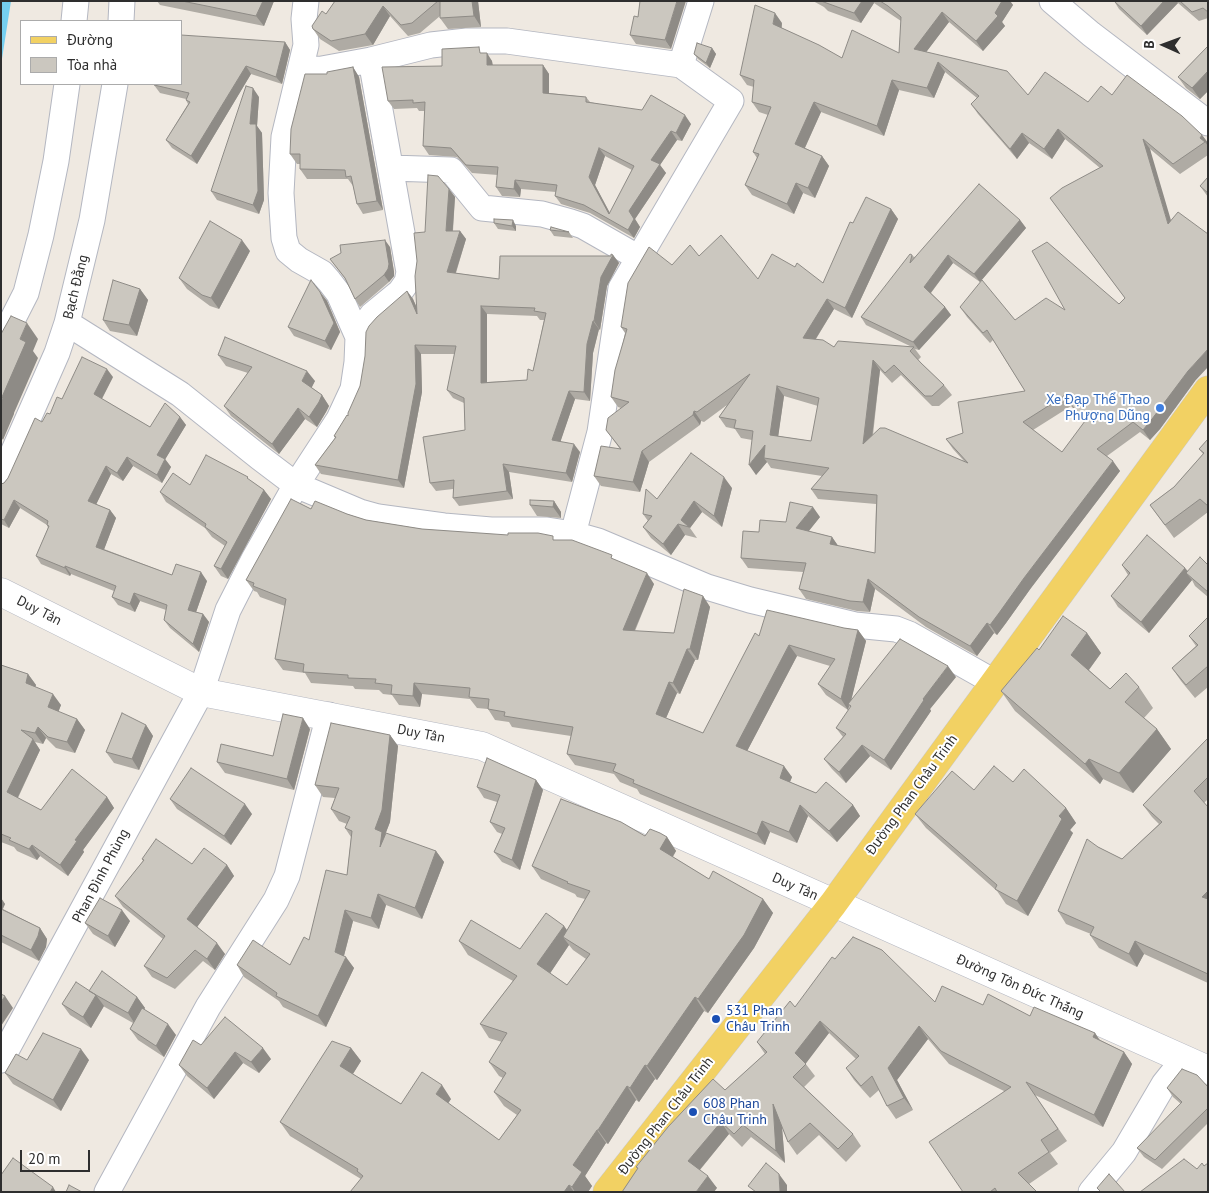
<!DOCTYPE html>
<meta charset="utf-8">
<style>
body{margin:0}
#map{position:relative;width:1209px;height:1193px;overflow:hidden;background:#efe9e1;font-family:"PT Sans",sans-serif}
canvas{display:block}
.frame{position:absolute;inset:0;border:2px solid #2e2e2e;pointer-events:none}
.legend{position:absolute;left:20px;top:20px;width:162px;height:65px;box-sizing:border-box;background:#fff;border:1px solid #ababab;margin:0;padding:6px 9px;list-style:none;font-size:15px;color:#2e2e2e}
.legend li{display:flex;align-items:center;gap:10px;height:25px}
.legend b{width:25px;border:1px solid #ababab}
.north{position:absolute;left:1139px;top:20px;width:50px;height:50px;-webkit-text-stroke:4px #fff;paint-order:stroke;rotate:272deg;font-size:14px;font-weight:700;line-height:20px;text-align:center;color:#2e2e2e}
.north::after{content:'';display:block;margin:auto;width:18px;height:22px;background:#2e2e2e;clip-path:polygon(50% 0,100% 100%,50% 72%,0 100%)}
.scale{position:absolute;left:20px;top:1150px;width:70px;height:22px;box-sizing:border-box;border:2px solid #2e2e2e;border-top:0;padding-left:6px;font-size:15px;line-height:18px;white-space:nowrap;color:#2e2e2e;-webkit-text-stroke:4px #fff;paint-order:stroke}
</style>
<div id="map">
<canvas width="1209" height="1193"></canvas>
<div class="frame"></div>
<ul class="legend">
<li><b style="height:6px;background:#f2d163"></b>Đường</li>
<li><b style="height:14px;background:#cbc7bf"></b>Tòa nhà</li>
</ul>
<div class="north">B</div>
<div class="scale">20 m</div>
</div>
<script>
const g = document.querySelector('canvas').getContext('2d');
g.lineJoin = 'round';
function fill(path, color) { g.fillStyle = color; g.fill(path, 'evenodd'); }
const poly = rows => new Path2D(rows.map(r => 'M' + r).join(''));
function stroke(path, color, width, dash) { g.strokeStyle = color; g.lineWidth = width; g.lineCap = dash ? 'butt' : 'round'; g.setLineDash(dash || []); g.stroke(path); }
function drawText(font, color, halo, rows, align = 'center') {
  g.font = font + ' "PT Sans",sans-serif'; g.lineWidth = 4; g.setLineDash([]); g.textBaseline = 'middle'; g.strokeStyle = halo; g.fillStyle = color; for (const [text, x, y, turn = 0] of rows) {
    g.save(); g.translate(x, y); g.rotate((+turn || 0) * Math.PI / 180); g.textAlign = isNaN(turn) ? turn : align; if (halo) g.strokeText(text, 0, 0); g.fillText(text, 0, 0); g.restore();
  }
}
fill(poly([
 [1,1,11,1,1,65]
]), '#75cff0');
const minor = poly([
 [306,1,304,19,306,45,284,137,281,193,284,238,288,251,299,260,322,273,329,281,339,294,358,337],
 [1052,1,1091,34,1208,123],
 [74,21,76,1],
 [121,21,122,1],
 [301,70,322,69,371,60,431,45,467,41,507,41,681,65,701,1],
 [391,168,451,170,482,208,542,214,571,222,583,226,639,258],
 [67,323,180,394,259,457,296,485,360,512,378,517,444,526,491,530,547,530,573,534,598,541,707,587,750,600,855,625,896,629,909,634,994,682],
 [1,342,26,293,41,235,56,161,67,84],
 [1,480,57,353,67,323,92,220,115,84],
 [573,534,600,432,621,288,731,101,681,65],
 [1,1060,201,692,228,610,254,559,296,485,339,419,353,389,357,362,358,337,363,327,372,315,400,292,407,282,409,272,371,60],
 [107,1192,208,1007,276,900,287,876,329,715],
 [1091,1192,1124,1152,1164,1084,1184,1059]
]);
const tertiary = poly([
 [1,592,201,692,482,746,1208,1070]
]);
const primary = poly([
 [607,1192,833,904,1208,390]
]);
stroke(minor, '#b4b7c1', 27);
stroke(tertiary, '#b4b7c1', 29);
stroke(primary, '#c9c9c9', 29);
stroke(minor, '#fff', 25);
stroke(tertiary, '#fff', 28);
stroke(primary, '#f2d163', 28);
fill(poly([
 [157,1,274,1,264,26,160,5],
 [335,1,478,1,481,27,448,29,440,18,440,16,420,33,408,36,390,16,373,45,339,51,320,39,313,29,326,14],
 [640,1,671,49,636,44,630,35,638,17],
 [813,1,1010,1,1013,5,1002,22,1005,26,983,51,949,22,926,52,1028,95,1088,102,1112,95,1202,135,1208,143,1208,155,1180,174,1150,149,1195,381,1160,429,1150,440,1140,432,1107,456,1120,471,1031,588,1006,623,997,635,994,633,977,656,926,627,875,589,870,612,857,611,806,599,799,589,803,572,748,568,741,558,759,532,786,522,820,517,809,531,832,537,838,546,875,553,876,504,818,499,811,489,822,476,771,468,767,462,756,475,752,440,741,438,735,429,726,427,719,417,727,405,704,422,701,421,700,425,649,462,640,492,601,486,594,476,620,449,606,430,621,408,618,407,611,397,625,333,621,327,672,265,699,256,758,279,823,283,853,223,891,209,898,219,852,318,834,309,816,339,834,347,912,347,866,325,861,317,912,255,914,257,1020,220,1026,228,980,282,953,263,931,293,945,307,951,315,919,350,915,349,921,357,918,360,944,385,952,395,939,406,932,406,901,375,892,383,880,370,873,435,964,461,953,449,946,439,963,433,1025,391,993,340,990,343,967,317,960,307,1015,320,1065,310,1119,304,1125,298,1050,198,1100,168,1065,139,1052,159,1029,143,1017,159,978,114,971,104,977,98,945,72,934,98,899,90,884,136,821,112,805,148,822,156,829,166,815,198,803,193,794,214,752,195,745,185,757,158,753,152,768,115,759,112,752,102,754,87,747,85,740,75,782,23,782,28,842,58,899,53,901,21,874,3,861,23,828,11,824,7],
 [784,396,818,406,811,441,778,436],
 [1071,406,1085,422,1062,452,1033,430],
 [1114,1,1208,1,1208,18,1199,21,1178,3,1147,35,1119,9],
 [285,42,290,50,282,84,251,74,197,164,172,148,166,140,188,104,186,100,186,99,160,93,154,85],
 [1208,46,1208,91,1200,99,1186,88,1178,77],
 [712,48,716,54,710,68,698,59,694,54],
 [483,53,492,61,493,65,543,65,549,74,549,93,586,97,590,102,691,124,682,141,677,140,660,165,666,173,635,219,640,227,634,238,590,213,561,204,555,196,556,192,521,189,520,197,502,196,496,187,498,175,472,173,457,157,429,155,423,146,425,111,419,111,417,108,394,109,388,101,442,66],
 [605,156,632,170,610,213,595,185],
 [353,67,359,77,383,210,363,214,357,204,353,186,348,179,307,179,300,169,300,164,297,164,290,154,327,74],
 [259,97,257,126,262,133,264,200,259,214,217,200,211,191],
 [1208,177,1208,197,1200,186],
 [449,189,455,197,453,231,460,231,466,239,456,273,499,279,611,256,613,255,619,263,607,286,600,330,599,329,593,353,590,401,575,399,560,442,580,452,572,482,509,472,513,499,459,506,453,498,453,489,436,491,430,483,465,430,464,403,453,398,447,390,455,354,421,354,422,392,404,488,321,474,315,465,335,438,334,436,348,416,407,291,413,299,417,308,425,232],
 [487,314,537,316,540,320,544,320,533,371,527,380,487,382],
 [494,223,516,226,516,231,498,229],
 [550,230,569,232,573,238,554,236],
 [390,247,394,272,394,276,389,282,360,307,355,299,346,280,330,259],
 [250,251,219,309,210,306,187,289,179,278],
 [140,289,148,300,137,336,110,331,103,320],
 [320,292,327,301,340,332,331,350,294,336,288,327],
 [218,355,315,381,311,387,322,395,329,406,326,412,317,427,305,419,279,454,231,416,224,406,248,373,226,366],
 [113,377,102,399,150,427,180,417,186,425,165,459,171,467,162,483,133,466,123,481,111,474,96,504,110,510,116,518,104,549,172,575,207,581,196,612,203,614,209,622,199,652,170,628,164,620,166,610,140,601,135,612,118,605,112,597,114,591,71,574,70,576,41,564,36,556,48,528,47,525,20,508,9,528,1,524,1,484,4,483,8,478,42,422,50,414,62,399],
 [1208,439,1208,512,1174,538,1150,505,1174,487,1203,454,1199,449],
 [251,481,264,490,271,499,228,579,221,576,214,566,225,546,212,537,205,528,166,502,160,492,190,485],
 [732,488,722,527,702,512,690,528,697,538,685,535,671,555,651,538,643,527,648,521,643,514,657,499],
 [554,501,561,512,561,518,537,516,530,505],
 [311,509,347,514,366,520,422,529,556,540,616,560,654,584,635,631,674,633,703,596,710,607,698,660,695,660,680,694,677,693,666,718,703,733,759,636,844,628,858,630,866,641,851,700,956,677,930,709,931,711,891,770,870,756,846,783,832,769,824,759,843,737,836,728,850,708,849,706,848,710,826,695,818,684,830,666,797,656,747,751,792,777,790,782,816,793,853,805,860,816,837,842,808,816,797,843,770,832,765,845,640,794,637,789,620,782,614,774,575,765,567,754,571,736,512,727,509,722,495,720,488,709,477,708,470,699,422,694,420,707,399,705,392,695,383,694,379,690,355,689,353,686,311,683,305,673,283,670,275,659,285,606,260,597,257,592,254,591,246,580],
 [1122,565,1185,568,1188,571,1208,565,1208,597,1195,586,1192,580,1149,633,1118,607,1111,596,1128,575],
 [1208,617,1208,687,1195,698,1181,681,1172,668,1196,646,1189,636],
 [1087,633,1101,653,1089,670,1110,689,1139,687,1153,708,1144,718,1157,729,1171,749,1133,793,1103,779,1100,784,1015,711,1001,691,1039,650],
 [1,665,28,674,36,685,35,687,61,705,58,712,77,719,85,730,75,753,56,748,46,738,43,744,35,742,40,750,18,798,41,810,107,797,114,808,83,850,84,852,68,876,40,856,37,860,17,851,14,847,1,842],
 [146,725,153,736,139,770,114,763,106,752],
 [310,729,294,790,225,773,217,762,273,756],
 [390,735,398,746,390,822,385,835,436,851,444,862,422,919,386,905,379,929,353,921,344,956,354,968,326,1027,283,1007,279,1001,244,977,237,965,290,965,309,940,347,875,351,837,345,828,347,824,339,821,331,809,335,798,323,797,315,785],
 [1208,738,1208,799,1204,803,1208,807,1208,983,1144,954,1137,967,1099,948,1090,935,1091,934,1066,924,1058,911,1098,847,1122,859,1159,824,1152,817,1143,805],
 [536,780,543,790,520,870,502,862,494,852,502,834,497,832,490,822,497,802,484,798,477,787],
 [1013,782,1066,808,1076,823,1070,830,1073,833,1028,916,1006,904,997,891,926,828,915,814,974,790],
 [170,799,252,814,231,845,177,809],
 [645,836,667,837,676,851,673,857,709,879,763,899,773,913,754,948,708,1013,704,1011,657,1080,655,1079,639,1102,636,1100,608,1144,606,1143,585,1176,592,1186,588,1192,350,1192,361,1179,290,1136,280,1122,351,1048,361,1061,353,1074,401,1104,451,1099,448,1103,499,1140,517,1115,504,1106,494,1092,503,1078,499,1076,489,1062,502,1042,489,1038,480,1024,513,981,468,955,459,941,520,949,564,926,567,930,585,899,577,897,575,894,541,879,532,866],
 [569,945,573,950,586,959,567,985,550,973],
 [142,859,192,864,227,865,234,876,197,927,225,954,215,970,203,961,175,989,152,977,144,966,163,939,123,907,115,896,143,861],
 [1,898,5,904,3,909,40,928,47,939,46,947,39,961,1,942],
 [130,921,115,947,93,934,85,923],
 [835,959,935,1002,983,1005,1030,1016,1095,1033,1100,1040,1124,1052,1132,1064,1103,1127,1035,1095,1067,1141,1050,1153,1058,1164,1029,1184,1037,1192,963,1192,1004,1091,949,1064,928,1039,897,1080,913,1110,896,1119,887,1106,879,1090,870,1098,854,1080,846,1068,856,1059,829,1033,805,1063,815,1076,804,1087,853,1134,861,1146,846,1162,819,1135,797,1155,788,1142,782,1127,785,1163,751,1137,742,1147,729,1134,700,1170,717,1188,622,1192,725,1090,765,1054,757,1042,795,1007],
 [89,991,137,997,145,1008,144,1009,176,1035,164,1057,138,1040,130,1029,133,1023,103,1006,104,1006,91,1028,70,1015,62,1004],
 [201,1045,271,1059,259,1073,243,1063,214,1099,187,1076,179,1065],
 [27,1060,89,1060,61,1111,13,1084,5,1073],
 [1208,1087,1208,1123,1162,1169,1144,1157,1137,1148,1181,1104,1173,1097,1167,1088]
]), '#afaba4');
fill(poly([
 [263,1,274,1,264,26,256,16],
 [472,1,478,1,481,27,474,16],
 [677,1,686,1,671,49,665,40],
 [862,1,873,1,874,3,861,23,854,13],
 [1002,1,1010,1,1013,5,1002,22,1005,26,983,51,976,41],
 [1164,1,1176,1,1178,3,1147,35,1141,26],
 [383,6,390,16,373,45,365,34],
 [942,12,949,22,921,59,914,49],
 [775,13,782,23,780,34,773,24],
 [285,42,290,50,282,84,276,77],
 [712,48,716,54,710,68,706,63],
 [487,53,492,61,493,73,487,65],
 [938,62,945,72,934,98,927,88],
 [543,65,549,74,549,101,543,93],
 [246,66,251,74,197,164,191,156],
 [353,67,359,77,383,210,377,201],
 [1208,71,1208,91,1200,99,1192,88],
 [892,80,899,90,884,136,877,126],
 [253,88,259,97,257,126,262,133,264,200,259,214,253,205,250,124],
 [814,102,821,112,802,154,795,144],
 [685,115,691,124,682,141,676,133],
 [1058,129,1065,139,1052,159,1044,149],
 [671,131,677,140,660,165,666,173,635,219,640,227,634,238,628,230,629,211,651,160],
 [1022,133,1029,143,1017,159,1010,149],
 [1202,135,1208,143,1208,146,1205,142,1200,138],
 [1143,139,1150,149,1175,234,1168,224],
 [599,148,605,156,595,185,615,223,609,214,589,177],
 [822,156,829,166,815,198,808,188],
 [515,180,521,189,520,197,514,189],
 [796,183,803,193,794,214,787,204],
 [449,189,455,197,452,240,446,231],
 [891,209,898,219,852,318,845,308],
 [513,220,516,226,516,231,512,226],
 [1020,220,1026,228,980,282,974,274],
 [460,231,466,239,453,281,447,272],
 [242,240,250,251,219,309,211,298],
 [385,240,390,247,394,272,394,276,389,282,384,275],
 [613,255,619,263,607,286,600,330,594,321,601,277],
 [948,255,953,263,929,295,924,287],
 [140,289,148,300,137,336,129,325],
 [407,291,413,299,423,322,417,314],
 [320,292,327,301,340,332,331,350,325,341],
 [827,299,834,309,810,348,803,338],
 [481,306,487,314,487,391,481,383],
 [945,307,951,315,919,350,913,342],
 [593,321,599,329,593,353,590,401,584,392,587,344],
 [27,323,38,339,33,351,38,358,14,413,14,414,3,440,1,437,2,397,20,339],
 [415,345,421,354,422,392,404,488,398,480],
 [1208,349,1208,367,1195,381,1160,429,1150,440,1143,430,1188,371],
 [873,360,880,370,870,454,863,444],
 [107,369,113,377,100,402,94,394],
 [307,371,315,381,310,391,302,381],
 [777,386,784,396,777,445,770,435],
 [569,391,575,399,558,449,552,440],
 [322,395,329,406,326,412,317,427,309,417],
 [298,408,305,419,279,454,272,444],
 [694,411,701,421,700,425,693,415],
 [180,417,186,425,163,463,157,455],
 [574,444,580,452,572,482,566,473],
 [765,445,764,458,767,462,756,475,749,465],
 [642,451,649,462,640,492,633,482],
 [127,457,133,466,123,481,117,473],
 [165,459,171,467,162,483,157,475],
 [1113,461,1120,471,1031,588,1006,623,997,635,990,625,1024,578],
 [503,464,509,472,513,499,507,491],
 [106,466,111,474,94,509,88,501],
 [724,477,732,488,722,527,714,516],
 [264,490,271,499,228,579,221,569],
 [14,500,20,508,9,528,4,520],
 [554,501,561,512,561,518,553,507],
 [694,501,702,512,690,528,681,520],
 [813,507,820,517,803,538,796,528],
 [110,510,116,518,102,555,96,547],
 [678,524,685,535,671,555,663,544],
 [832,537,839,547,830,544],
 [65,566,71,574,70,576,65,568],
 [1185,568,1193,579,1186,573,1192,580,1149,633,1141,622],
 [201,572,207,581,194,618,188,610],
 [647,573,654,584,630,641,623,630],
 [868,579,875,589,870,612,863,602],
 [134,593,140,601,135,612,130,604],
 [703,596,710,607,698,660,690,649],
 [203,614,209,622,199,652,193,644],
 [987,623,994,633,977,656,970,646],
 [858,630,866,641,850,705,848,704,849,706,848,710,841,699],
 [1087,633,1101,653,1085,675,1071,655],
 [789,645,797,656,744,757,736,746],
 [687,649,695,660,680,694,673,683],
 [948,666,956,677,930,709,931,711,891,770,884,760,923,699],
 [28,674,36,685,33,694,26,683],
 [669,682,677,693,663,725,656,714],
 [414,683,422,694,420,707,413,696],
 [53,694,61,705,56,718,48,707],
 [303,718,310,729,294,790,287,779],
 [77,719,85,730,75,753,67,742],
 [146,725,153,736,139,770,132,759],
 [38,727,46,738,43,744,35,733],
 [1157,729,1171,749,1133,793,1119,773],
 [390,735,398,746,390,822,385,835,390,843,380,847,375,829],
 [33,739,40,750,15,803,7,792],
 [862,745,870,756,846,783,839,772],
 [1089,759,1103,779,1100,784,1085,764],
 [784,766,792,777,787,789,780,778],
 [536,780,543,790,520,870,512,860],
 [107,797,114,808,83,850,84,852,68,876,60,865,75,840],
 [245,804,252,814,231,845,224,836],
 [800,805,808,816,797,843,789,832],
 [853,805,860,816,837,842,829,831],
 [1066,808,1076,823,1070,830,1073,833,1028,916,1017,901,1059,816],
 [762,821,770,832,765,845,757,834],
 [667,837,676,851,669,862,660,849],
 [32,845,40,856,37,860,29,849],
 [436,851,444,862,422,919,415,908],
 [227,865,234,876,195,930,187,919],
 [1208,891,1208,904,1202,897],
 [378,894,386,905,379,929,371,918],
 [1,898,5,904,1,912],
 [763,899,773,913,754,948,708,1013,698,999],
 [122,910,130,921,115,947,108,936],
 [345,910,353,921,342,963,335,952],
 [564,926,573,939,563,937,569,945,547,978,537,964],
 [40,928,47,939,46,947,39,961,31,950],
 [1135,941,1144,954,1137,967,1129,954],
 [217,943,225,954,215,970,207,959],
 [346,957,354,968,326,1027,318,1016],
 [96,995,104,1006,91,1028,83,1017],
 [5,996,13,1008,1,1026,1,1002],
 [137,997,145,1008,135,1024,128,1013],
 [695,997,704,1011,657,1080,647,1066],
 [820,1021,829,1033,804,1066,795,1053],
 [168,1024,176,1035,164,1057,156,1046],
 [919,1026,928,1039,897,1080,913,1110,904,1098,888,1068],
 [1095,1033,1103,1046,1093,1037],
 [263,1048,271,1059,259,1073,251,1062],
 [351,1048,361,1061,349,1080,340,1066],
 [81,1049,89,1060,61,1111,53,1100],
 [235,1052,243,1063,214,1099,207,1088],
 [1124,1052,1132,1064,1103,1127,1094,1115],
 [645,1065,655,1079,639,1102,630,1088],
 [442,1085,451,1099,445,1108,436,1094],
 [627,1086,636,1100,608,1144,598,1130],
 [773,1104,781,1116,785,1163,776,1151],
 [721,1122,729,1134,697,1173,688,1161],
 [597,1130,606,1143,585,1176,592,1186,588,1192,575,1192,572,1187,573,1165],
 [779,1174,787,1185,787,1192,780,1192],
 [708,1176,717,1188,714,1192,696,1192],
 [569,1185,574,1192,564,1192],
 [53,1187,56,1192,50,1192]
]), '#8e8b86');
const building = poly([
 [182,1,263,1,256,16,182,1],
 [335,1,438,1,412,23,401,25,383,6,365,34,331,41,313,29,312,26,322,11,326,14,335,1],
 [440,1,472,1,474,16,440,18,440,1],
 [640,1,677,1,665,40,630,35,634,16,638,17,640,1],
 [821,1,862,1,854,13,821,1],
 [880,1,1002,1,995,13,998,16,976,41,942,12,914,49,1007,71,1028,95,1045,72,1088,102,1101,86,1112,95,1127,75,1182,116,1202,135,1200,138,1205,142,1173,164,1143,139,1168,224,1178,212,1208,234,1208,349,1188,371,1152,419,1143,430,1133,422,1097,449,1113,461,1024,578,999,613,990,625,987,623,970,646,919,617,868,579,863,602,850,601,799,589,806,563,741,558,743,531,759,532,760,520,786,522,790,502,813,507,796,528,832,537,830,544,875,553,877,495,811,489,829,468,764,458,765,445,749,465,753,431,734,428,736,420,719,417,750,374,697,412,694,411,693,415,642,451,633,482,594,476,601,446,621,449,606,430,608,418,629,402,611,397,615,370,627,329,621,327,628,283,649,247,672,265,690,245,699,256,721,235,758,279,772,254,795,267,797,263,823,283,850,222,853,223,866,197,891,209,845,308,827,299,803,338,823,340,834,347,838,341,914,347,910,351,921,363,944,385,932,396,925,396,894,365,885,373,873,360,863,444,880,428,885,428,968,463,946,439,963,433,958,402,1025,391,987,330,983,333,960,307,982,280,1015,320,1046,298,1065,310,1032,251,1047,242,1119,304,1125,298,1050,198,1062,188,1103,166,1058,129,1044,149,1022,133,1010,149,971,104,979,96,938,62,927,88,892,80,877,126,814,102,795,144,822,156,808,188,796,183,787,204,745,185,759,154,753,152,771,107,752,102,754,80,740,75,755,5,775,13,773,24,819,45,842,58,852,30,899,53,901,17,888,6,880,1],
 [777,386,819,398,811,441,770,435,777,386],
 [1064,396,1085,421,1062,452,1023,422,1064,396],
 [1114,1,1164,1,1141,26,1114,1],
 [1180,1,1208,1,1208,12,1203,8,1192,12,1180,1],
 [181,35,285,42,276,77,246,66,191,156,166,140,190,102,186,100,189,93,154,85,154,84,181,84,181,35],
 [697,43,712,48,706,63,694,54,697,43],
 [1208,46,1208,71,1192,88,1178,77,1208,46],
 [479,47,480,53,487,53,487,65,543,65,543,93,586,97,586,102,642,110,651,95,685,115,676,133,671,131,651,160,660,164,629,211,634,219,628,230,584,205,555,196,557,185,515,180,514,189,496,187,498,167,466,165,451,148,423,146,425,102,413,103,413,100,388,101,382,67,442,66,442,49,479,47],
 [599,148,634,166,609,214,589,177,599,148],
 [353,67,377,201,357,204,351,176,346,177,345,170,300,169,300,154,290,154,291,129,305,74,327,74,327,72,353,67],
 [246,86,253,88,250,124,256,124,258,191,253,205,211,191,246,86],
 [428,175,438,176,449,189,446,231,460,231,447,272,499,279,500,256,611,256,611,254,613,255,601,277,594,321,593,321,587,344,584,392,569,391,552,440,574,444,566,473,503,464,507,491,453,498,454,480,430,483,423,437,465,430,464,398,447,390,456,346,415,345,416,384,398,480,315,465,336,437,334,436,347,415,348,416,348,413,360,386,365,356,366,332,369,326,377,317,407,291,417,314,415,276,417,261,414,233,425,232,428,175],
 [481,306,535,308,534,311,546,313,533,371,528,369,527,380,481,383,481,306],
 [1208,177,1208,193,1200,186,1208,177],
 [979,184,1020,220,974,274,948,255,924,287,945,307,913,342,861,317,910,254,912,255,910,263,979,184],
 [494,219,513,220,512,226,494,223,494,219],
 [210,221,242,240,211,298,202,295,179,278,210,221],
 [551,227,569,232,550,230,551,227],
 [385,240,389,264,388,269,384,275,355,299,345,278,330,259,341,253,340,245,385,240],
 [113,280,140,289,129,325,103,320,113,280],
 [311,280,320,292,334,323,325,341,288,327,311,280],
 [11,316,27,323,20,339,26,342,2,397,3,398,1,402,1,334,11,316],
 [225,337,307,371,302,381,322,395,319,402,309,417,298,408,272,444,224,406,252,367,218,355,225,337],
 [82,357,107,369,94,394,150,427,165,403,180,417,157,455,165,459,157,475,127,457,117,473,106,466,88,501,110,510,96,547,172,575,176,564,201,572,188,610,203,614,193,644,164,620,167,605,134,593,130,604,112,597,116,586,65,566,65,568,36,556,49,526,47,525,48,521,14,500,4,520,1,519,1,484,4,483,8,478,35,418,42,422,47,413,50,414,57,397,62,399,82,357],
 [1208,439,1208,506,1200,499,1165,525,1150,505,1174,487,1204,453,1199,449,1208,439],
 [691,453,724,477,714,516,694,501,681,520,689,527,678,524,663,544,643,527,652,516,643,514,646,489,657,499,691,453],
 [206,455,248,477,247,478,264,490,221,569,214,566,227,542,205,527,206,524,160,492,173,473,190,485,206,455],
 [291,499,311,509,315,501,347,514,366,520,422,529,508,535,508,533,538,533,553,536,553,540,572,540,612,555,611,558,647,573,623,630,674,633,684,589,703,596,690,649,687,649,673,683,669,682,656,714,703,733,755,633,759,636,767,610,844,628,858,630,841,699,818,684,835,659,789,645,736,746,784,766,780,778,816,793,826,782,853,805,829,831,800,805,789,832,762,821,757,834,633,783,634,780,613,771,616,764,567,754,573,727,504,716,505,712,488,709,489,699,469,697,470,688,414,683,413,696,391,694,392,685,375,683,376,679,348,678,348,675,303,672,304,664,275,659,286,599,253,586,254,583,246,580,291,499],
 [530,500,554,501,553,507,530,505,530,500],
 [1147,535,1185,568,1141,622,1111,596,1130,573,1122,565,1147,535],
 [1200,557,1208,565,1208,592,1186,573,1200,557],
 [1063,616,1087,633,1071,655,1110,689,1126,673,1139,687,1125,702,1157,729,1119,773,1089,759,1085,764,1001,691,1037,648,1039,650,1063,616],
 [1208,617,1208,666,1186,685,1172,668,1198,645,1189,636,1208,617],
 [900,639,948,666,923,699,924,700,884,760,862,745,839,772,824,759,846,734,836,728,851,706,848,704,900,639],
 [1,665,28,674,26,683,53,694,48,707,77,719,67,742,48,737,38,727,35,733,21,730,33,739,7,792,41,810,72,769,107,797,75,840,77,841,60,865,32,845,29,849,9,840,11,838,1,834,1,665],
 [122,713,146,725,132,759,106,752,122,713],
 [283,714,303,718,287,779,217,762,221,744,273,756,283,714],
 [331,723,390,735,382,810,375,829,382,832,380,847,386,833,436,851,415,908,378,894,371,918,345,910,335,952,346,957,318,1016,276,996,277,993,237,965,253,940,290,965,304,937,309,940,326,870,347,875,352,831,345,828,350,817,331,809,339,788,315,785,331,723],
 [1208,738,1208,777,1194,791,1208,807,1208,891,1202,897,1208,899,1208,974,1135,941,1129,954,1090,935,1094,927,1058,911,1087,839,1098,847,1122,859,1162,822,1143,805,1208,738],
 [487,758,536,780,512,860,494,852,505,828,490,822,500,795,477,787,487,758],
 [994,766,1013,782,1024,769,1066,808,1059,816,1062,819,1017,901,995,889,997,885,915,814,952,771,974,790,994,766],
 [191,768,245,804,224,836,170,799,191,768],
 [561,799,621,822,645,836,650,829,660,833,667,837,660,849,709,879,713,871,763,899,744,935,698,999,695,997,647,1066,645,1065,630,1088,627,1086,598,1130,597,1130,573,1165,582,1172,572,1187,569,1185,564,1192,350,1192,363,1176,357,1171,358,1169,280,1122,332,1041,351,1048,340,1066,401,1104,422,1072,442,1085,436,1094,499,1140,521,1110,494,1092,506,1073,489,1062,507,1033,480,1024,517,976,459,941,471,920,520,949,546,913,564,926,537,964,567,985,590,954,563,937,590,891,567,883,568,882,532,866,561,799],
 [156,839,192,864,204,848,227,865,187,919,217,943,207,959,195,950,167,978,144,966,165,936,115,896,144,860,142,859,156,839],
 [100,898,122,910,108,936,85,923,100,898],
 [1,909,40,928,38,936,31,950,1,935,1,909],
 [853,937,882,950,935,1002,942,986,983,1005,988,994,1030,1016,1034,1007,1095,1033,1093,1037,1124,1052,1094,1115,1026,1082,1058,1129,1041,1140,1049,1152,1018,1173,1037,1192,997,1192,995,1188,990,1192,963,1192,929,1142,1011,1087,941,1051,919,1026,888,1068,904,1098,887,1106,872,1076,861,1086,846,1068,859,1056,820,1021,795,1053,806,1064,793,1077,853,1134,838,1149,810,1123,788,1142,773,1104,776,1151,743,1125,734,1134,721,1122,688,1161,708,1176,696,1192,622,1192,638,1168,636,1167,668,1127,713,1079,725,1090,767,1052,757,1042,790,1001,795,1007,832,957,835,959,853,937],
 [102,971,137,997,128,1013,89,991,102,971],
 [76,982,96,995,83,1017,62,1004,76,982],
 [1,994,5,996,1,1002,1,994],
 [142,1008,168,1024,156,1046,130,1029,142,1008],
 [225,1017,263,1048,251,1062,235,1052,207,1088,179,1065,193,1040,201,1045,225,1017],
 [43,1033,81,1049,53,1100,5,1073,16,1054,27,1060,43,1033],
 [1182,1069,1197,1075,1208,1087,1208,1108,1155,1160,1137,1148,1182,1102,1167,1088,1182,1069],
 [13,1158,53,1187,50,1192,1,1192,1,1175,13,1158],
 [1184,1159,1197,1169,1202,1163,1204,1166,1208,1163,1208,1192,1140,1192,1184,1159],
 [766,1163,779,1174,780,1192,756,1192,748,1186,766,1163],
 [1109,1174,1125,1192,1097,1192,1100,1191,1097,1188,1109,1174],
 [69,1185,82,1192,66,1192,69,1185]
]);
fill(building, '#cbc7bf');
stroke(building, '#8e8b86', 1);
for (const [x, y, r, color] of [
 [1160,408,5,"#3f7fe0"],
 [716,1019,5,"#1a4fb4"],
 [693,1112,5,"#1a4fb4"]
]) { const dot = new Path2D(); dot.arc(x, y, r, 0, 2 * Math.PI); g.fillStyle = color; g.fill(dot); stroke(dot, '#fff', 2); }
drawText('14px', '#2e2e2e', '#fff', [
 ["Bạch Đằng",76,287,-76],
 ["Duy Tân",39,611,27],
 ["Duy Tân",421,734,11],
 ["Đường Phan Châu Trinh",912,795,-54],
 ["Phan Đình Phùng",101,876,-62],
 ["Duy Tân",795,887,24],
 ["Đường Tôn Đức Thắng",1020,987,24],
 ["Đường Phan Châu Trinh",666,1116,-52]
]);
drawText('14px', '#366cbe', '#fff', [
 ["Xe Đạp Thể Thao",1150,400],
 ["Phượng Dũng",1150,416]
], 'right');
drawText('14px', '#164399', '#fff', [
 ["531 Phan",726,1011],
 ["Châu Trinh",726,1027],
 ["608 Phan",703,1104],
 ["Châu Trinh",703,1120]
], 'left');
</script>
